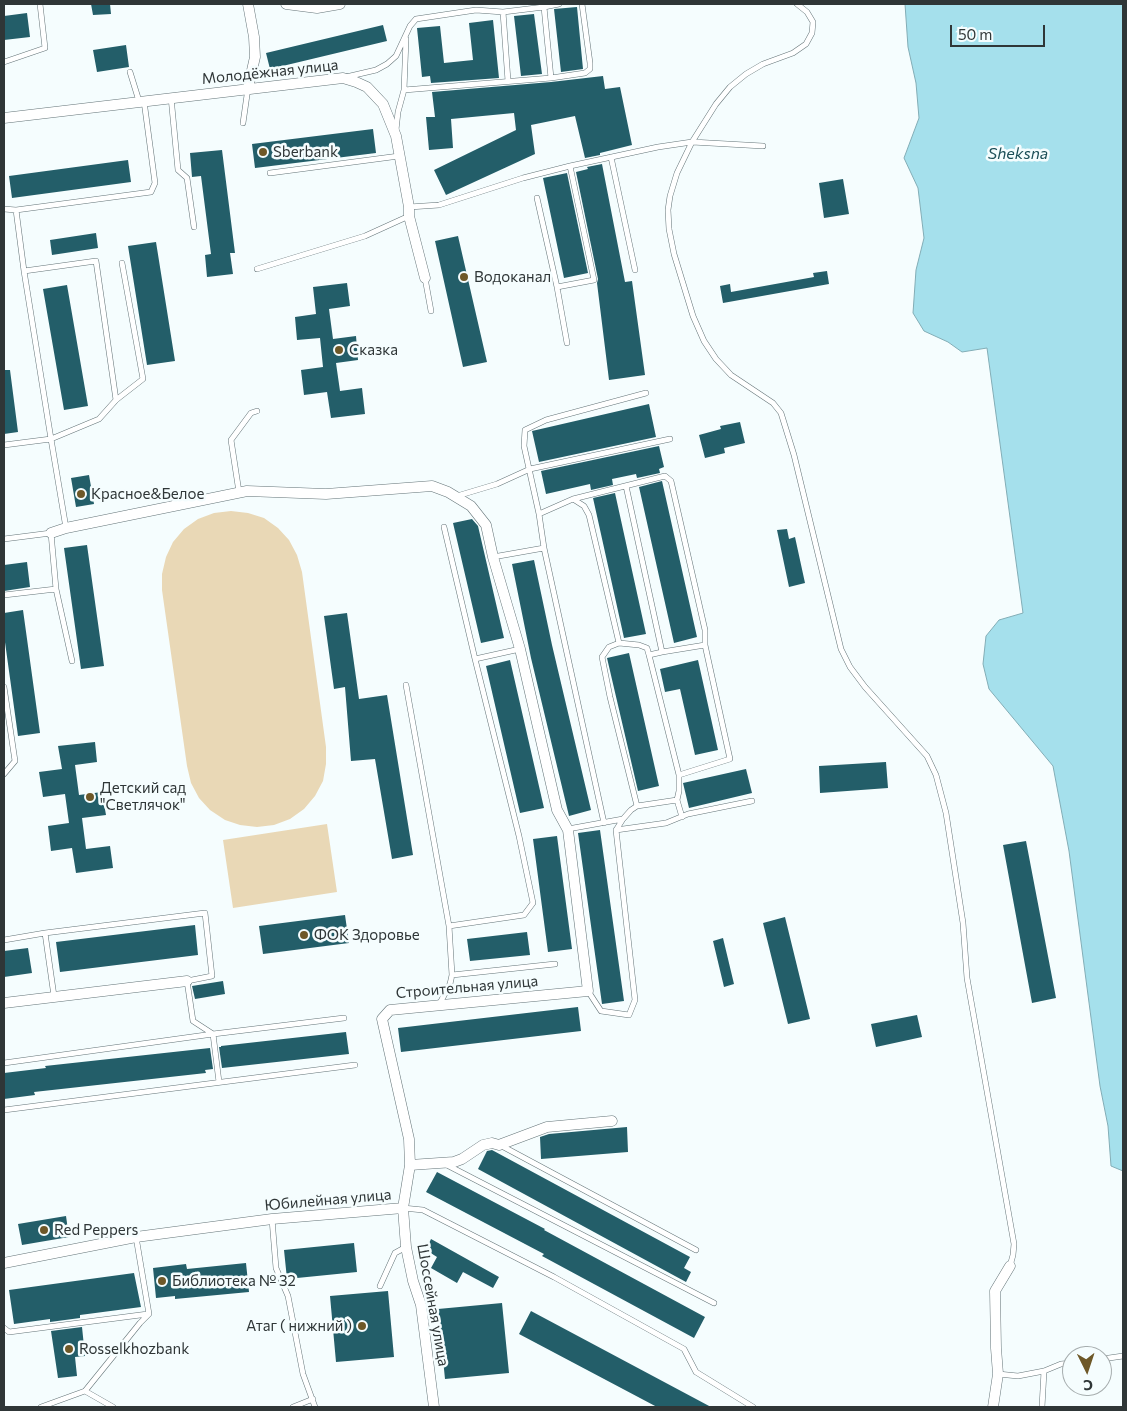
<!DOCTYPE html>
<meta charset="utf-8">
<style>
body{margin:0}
#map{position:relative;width:1127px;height:1411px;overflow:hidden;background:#f5fdfe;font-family:Commissioner,sans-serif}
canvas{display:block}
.frame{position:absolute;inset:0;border:5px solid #2f3637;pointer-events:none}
.north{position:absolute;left:1062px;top:1346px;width:50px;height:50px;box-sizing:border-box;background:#f5fdfe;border:1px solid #a6adae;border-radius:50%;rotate:176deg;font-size:14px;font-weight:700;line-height:20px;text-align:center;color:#2f3637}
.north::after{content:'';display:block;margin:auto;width:18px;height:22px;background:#6e5828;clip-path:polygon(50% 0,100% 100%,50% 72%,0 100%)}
.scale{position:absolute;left:950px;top:25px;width:95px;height:22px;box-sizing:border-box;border:2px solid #2f3637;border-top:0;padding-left:6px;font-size:15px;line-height:18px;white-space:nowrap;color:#2f3637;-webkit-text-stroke:4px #f5fdfe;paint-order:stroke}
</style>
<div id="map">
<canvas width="1127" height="1411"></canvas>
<div class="frame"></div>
<div class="north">С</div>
<div class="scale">50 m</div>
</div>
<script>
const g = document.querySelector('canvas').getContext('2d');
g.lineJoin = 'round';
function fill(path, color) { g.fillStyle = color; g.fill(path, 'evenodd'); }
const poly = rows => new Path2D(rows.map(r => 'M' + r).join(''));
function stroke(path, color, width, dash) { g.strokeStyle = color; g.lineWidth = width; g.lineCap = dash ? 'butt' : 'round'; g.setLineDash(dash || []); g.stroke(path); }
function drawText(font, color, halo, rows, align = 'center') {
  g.font = font + ' Commissioner,sans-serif'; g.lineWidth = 5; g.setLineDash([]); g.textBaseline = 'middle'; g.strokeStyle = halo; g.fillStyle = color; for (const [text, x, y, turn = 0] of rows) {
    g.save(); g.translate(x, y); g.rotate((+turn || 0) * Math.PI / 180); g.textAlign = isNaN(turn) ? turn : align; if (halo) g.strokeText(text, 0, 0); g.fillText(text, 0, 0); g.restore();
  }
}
fill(poly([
 [231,511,248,513,264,518,278,528,289,540,297,555,302,572,326,747,326,764,323,781,315,796,304,809,290,819,274,825,257,827,240,825,225,820,210,810,199,798,191,783,187,766,162,590,162,574,166,557,173,542,184,529,198,519,214,513],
 [327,824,337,892,233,908,223,840]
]), '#e9d8b6');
const water = poly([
 [905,4,1123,4,1123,1171,1111,1166,1108,1126,1100,1086,1069,851,1053,766,989,689,983,664,986,636,999,620,1023,613,987,348,962,352,948,342,924,331,913,313,916,270,924,238,918,188,904,158,919,118,916,83,908,47,905,4]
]);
fill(water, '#a5e0ec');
stroke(water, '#82adb6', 1);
fill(poly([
 [91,4,110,4,111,14,93,15],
 [577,7,583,69,561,72,554,9],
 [27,13,30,37,4,40,4,16],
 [534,14,542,74,521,76,514,16],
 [493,20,499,78,431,83,430,76,422,77,417,28,440,26,444,63,473,60,469,23],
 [383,25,387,41,270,69,266,53],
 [126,45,129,67,97,72,93,50],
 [603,76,605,89,620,87,632,145,600,153,600,155,585,158,575,116,531,125,535,154,446,195,434,170,516,130,514,113,451,119,453,148,429,150,426,117,435,117,432,92,551,82],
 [373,129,376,153,255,168,252,144],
 [222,150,235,253,230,253,233,274,207,277,205,255,211,254,201,176,192,177,190,153],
 [128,160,131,182,12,198,9,176],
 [602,164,625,282,632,281,645,375,609,380,597,283,598,279,576,172,588,169,587,167],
 [567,173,588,273,564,278,543,178],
 [843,179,849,214,824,218,819,183],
 [96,233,98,248,52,255,50,240],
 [458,236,487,362,463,367,435,241],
 [156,242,175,361,147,365,128,246],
 [827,271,829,284,723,303,720,286,730,284,731,292,814,277,813,273],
 [347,283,350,306,329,309,333,339,356,336,358,360,336,363,340,391,362,388,365,414,331,418,327,392,304,395,301,370,323,367,320,338,297,340,295,317,316,314,313,287],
 [67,285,88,406,64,410,43,289],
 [4,370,10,370,18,432,4,434],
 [649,404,656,437,539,462,532,431],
 [740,422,745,443,724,448,725,453,705,458,699,435,721,429,720,426],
 [659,446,664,467,659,469,660,473,637,478,636,474,612,479,613,485,591,490,590,484,546,494,541,471],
 [89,475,94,504,76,507,71,478],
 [662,481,697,637,674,643,639,487],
 [615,493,646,634,624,638,593,498],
 [472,519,478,526,504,638,481,643,453,523],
 [787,529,789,539,795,537,805,583,789,587,777,530],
 [87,545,104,666,81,669,64,548],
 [534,560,552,645,591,810,569,816,531,658,512,564],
 [27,562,30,587,4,591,4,565],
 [23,610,40,733,18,736,4,635,4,613],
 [347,613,359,699,387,695,413,855,392,859,375,759,351,761,345,687,334,689,324,616],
 [629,653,659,786,638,791,607,658],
 [510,660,544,808,520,813,486,666],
 [698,660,718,750,695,755,680,689,665,692,660,669],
 [95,742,97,762,75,765,79,795,102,792,106,815,82,818,86,849,110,846,113,868,76,873,72,848,51,851,48,826,69,823,65,794,43,797,39,772,62,769,58,746],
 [886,762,888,788,820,793,819,766],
 [746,769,752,793,689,808,683,783],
 [600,830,624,1001,602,1004,578,833],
 [557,836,572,949,548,952,533,839],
 [1026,841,1056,998,1032,1003,1003,845],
 [345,915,349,943,263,954,259,926],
 [785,917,810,1019,788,1024,763,923],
 [195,925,198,955,60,972,56,942],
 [527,932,530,955,470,961,467,939],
 [723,938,734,984,724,987,713,941],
 [28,948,32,973,4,977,4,951],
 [223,981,225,994,195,999,192,986],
 [578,1007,581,1031,401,1052,398,1028],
 [917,1015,922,1037,876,1047,871,1024],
 [346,1032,349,1054,222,1068,219,1047,221,1047,221,1046],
 [210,1048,213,1069,205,1070,206,1073,34,1092,35,1095,4,1099,4,1073,46,1068,45,1066],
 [627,1127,628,1152,541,1159,540,1137,549,1134],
 [492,1150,690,1257,684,1268,691,1272,686,1282,478,1169,487,1151],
 [437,1172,545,1229,544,1230,705,1317,694,1338,542,1256,544,1254,426,1192],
 [66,1216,69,1237,22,1245,18,1224],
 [431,1239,499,1277,493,1288,463,1272,457,1283,431,1268,437,1257,426,1250],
 [354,1243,357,1272,287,1279,284,1250],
 [246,1263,249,1292,175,1299,175,1296,156,1298,153,1268,186,1264,187,1269],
 [134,1273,141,1307,80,1315,80,1318,50,1322,50,1319,14,1324,9,1290],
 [388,1291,394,1357,336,1362,330,1296],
 [502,1303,509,1373,445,1379,438,1309],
 [531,1311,711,1407,657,1407,519,1334],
 [82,1327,85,1356,75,1357,77,1376,58,1378,51,1331]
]), '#235e69');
const lane = poly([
 [797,4,807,12,813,22,812,33,806,44,793,53,763,64,746,74,730,87,716,104,692,142,677,173,670,196,668,210,669,229,674,254,693,316,704,341,716,359,731,375,773,403,781,413,794,455,841,649,850,667,865,687,927,756,936,775,946,813,963,923,967,978,1014,1244,1013,1255,1010,1266],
 [544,7,551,78],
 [503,12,508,81],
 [4,62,45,48,40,4],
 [130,72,139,101],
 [346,77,376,70,387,64,396,56,410,26,416,19,476,10,503,12,544,7,559,4],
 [404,90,406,39],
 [171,97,178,170,187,178,194,227],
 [243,123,248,88],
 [396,130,398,112,404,90,551,78,585,73,590,69,590,63,582,4],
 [611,157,635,270],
 [270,173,399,156],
 [537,198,557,287,594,280,570,166],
 [409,207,439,205,523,178,570,166,658,147,692,142,763,146],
 [4,209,16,210,24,271,51,439,4,445],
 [16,210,151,192,155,183,144,101],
 [257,269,365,236,409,216],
 [24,271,96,261,116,400],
 [425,278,431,311],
 [557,287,567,343],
 [626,486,662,652,705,645],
 [239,492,231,440,251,413,257,411],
 [457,496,497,484,530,469,670,439],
 [573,499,665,476,671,481,705,630,705,645,730,759,679,775,679,791,677,800],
 [539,514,544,548],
 [444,527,475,659],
 [66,528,51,439,99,419,116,400,143,379,122,263],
 [4,539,51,533,56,589,4,595],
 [493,557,544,548,604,823],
 [56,589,72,661],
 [619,643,639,645,647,648,649,655,662,652],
 [649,655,679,775],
 [406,685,449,926,452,975,450,984,439,1005],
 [4,687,15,761,4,774],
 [637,806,677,800,682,817],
 [623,819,631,810,637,806,610,697,602,657,609,647,619,643,589,515,584,506,573,499,539,514,524,446,525,430,546,420,646,393],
 [568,829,623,819,616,830,635,1000,629,1015,601,1011,588,991],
 [616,830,666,823,688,814,752,801],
 [449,926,524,915,533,903,519,836,475,659,520,649],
 [45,933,54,996],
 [4,940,45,933,205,913,212,976,187,981,193,1021,213,1034,219,1082],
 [452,975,555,964],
 [4,1063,213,1034,344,1018],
 [4,1110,355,1065],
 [500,1145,696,1250],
 [445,1164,714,1303],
 [403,1208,423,1210,554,1277,684,1349,696,1372,753,1407],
 [272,1219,276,1268,288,1296,303,1374,315,1407],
 [380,1286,395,1253,406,1247],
 [4,1328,9,1332,148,1314],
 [1102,1359,1123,1356],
 [998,1374,1018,1376,1044,1371,1061,1364,1072,1363],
 [85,1391,113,1407],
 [41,1407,85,1391,140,1323,149,1314,136,1237],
 [293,1407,313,1399],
 [1042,1407,1044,1371]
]);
const street = poly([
 [286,4,317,8,340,4],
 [248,88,255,57,254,37,248,4],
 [4,118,343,78,356,82,367,87,383,104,396,136,409,207,409,216,425,278],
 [51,533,66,528,247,491,326,494,432,486,448,492,471,506,486,525,493,557,520,649,557,810,568,830,588,991,390,1010,382,1019,409,1139,410,1165],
 [4,1003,187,981],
 [4,1263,136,1237,272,1219,403,1208],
 [434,1407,421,1305,413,1281,406,1247,403,1208,410,1165,454,1162,462,1159,483,1145,492,1143,499,1145,547,1127,612,1121],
 [993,1407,998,1374,996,1348,995,1291,1010,1266]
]);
stroke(lane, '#647478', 6);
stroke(street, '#647478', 11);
stroke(lane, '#fff', 5);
stroke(street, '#fff', 10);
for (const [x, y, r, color] of [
 [263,152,5,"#6e5828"],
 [464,277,5,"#6e5828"],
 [339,350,5,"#6e5828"],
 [81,494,5,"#6e5828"],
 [90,797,5,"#6e5828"],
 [304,935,5,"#6e5828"],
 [44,1230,5,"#6e5828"],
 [162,1281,5,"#6e5828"],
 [362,1326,5,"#6e5828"],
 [69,1349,5,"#6e5828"]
]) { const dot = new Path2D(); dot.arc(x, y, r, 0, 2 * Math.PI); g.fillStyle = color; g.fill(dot); stroke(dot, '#f5fdfe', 2); }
drawText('15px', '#2f3637', '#f5fdfe', [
 ["Молодёжная улица",270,72,-6],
 ["Строительная улица",467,987,-5],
 ["Юбилейная улица",328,1200,-5],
 ["Шоссейная улица",433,1305,80]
]);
drawText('15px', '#2f3637', '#f5fdfe', [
 ["Sberbank",273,152],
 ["Водоканал",474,277],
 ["Сказка",349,350],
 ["Красное&Белое",91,494],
 ["Детский сад",100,788],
 ["\"Светлячок\"",100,805],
 ["ФОК Здоровье",314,935],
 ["Red Peppers",54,1230],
 ["Библиотека № 32",172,1281],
 ["Атаг ( нижний )",352,1326,"right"],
 ["Rosselkhozbank",79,1349]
], 'left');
drawText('italic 16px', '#1c4f58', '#f5fdfe', [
 ["Sheksna",1018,154]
]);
</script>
